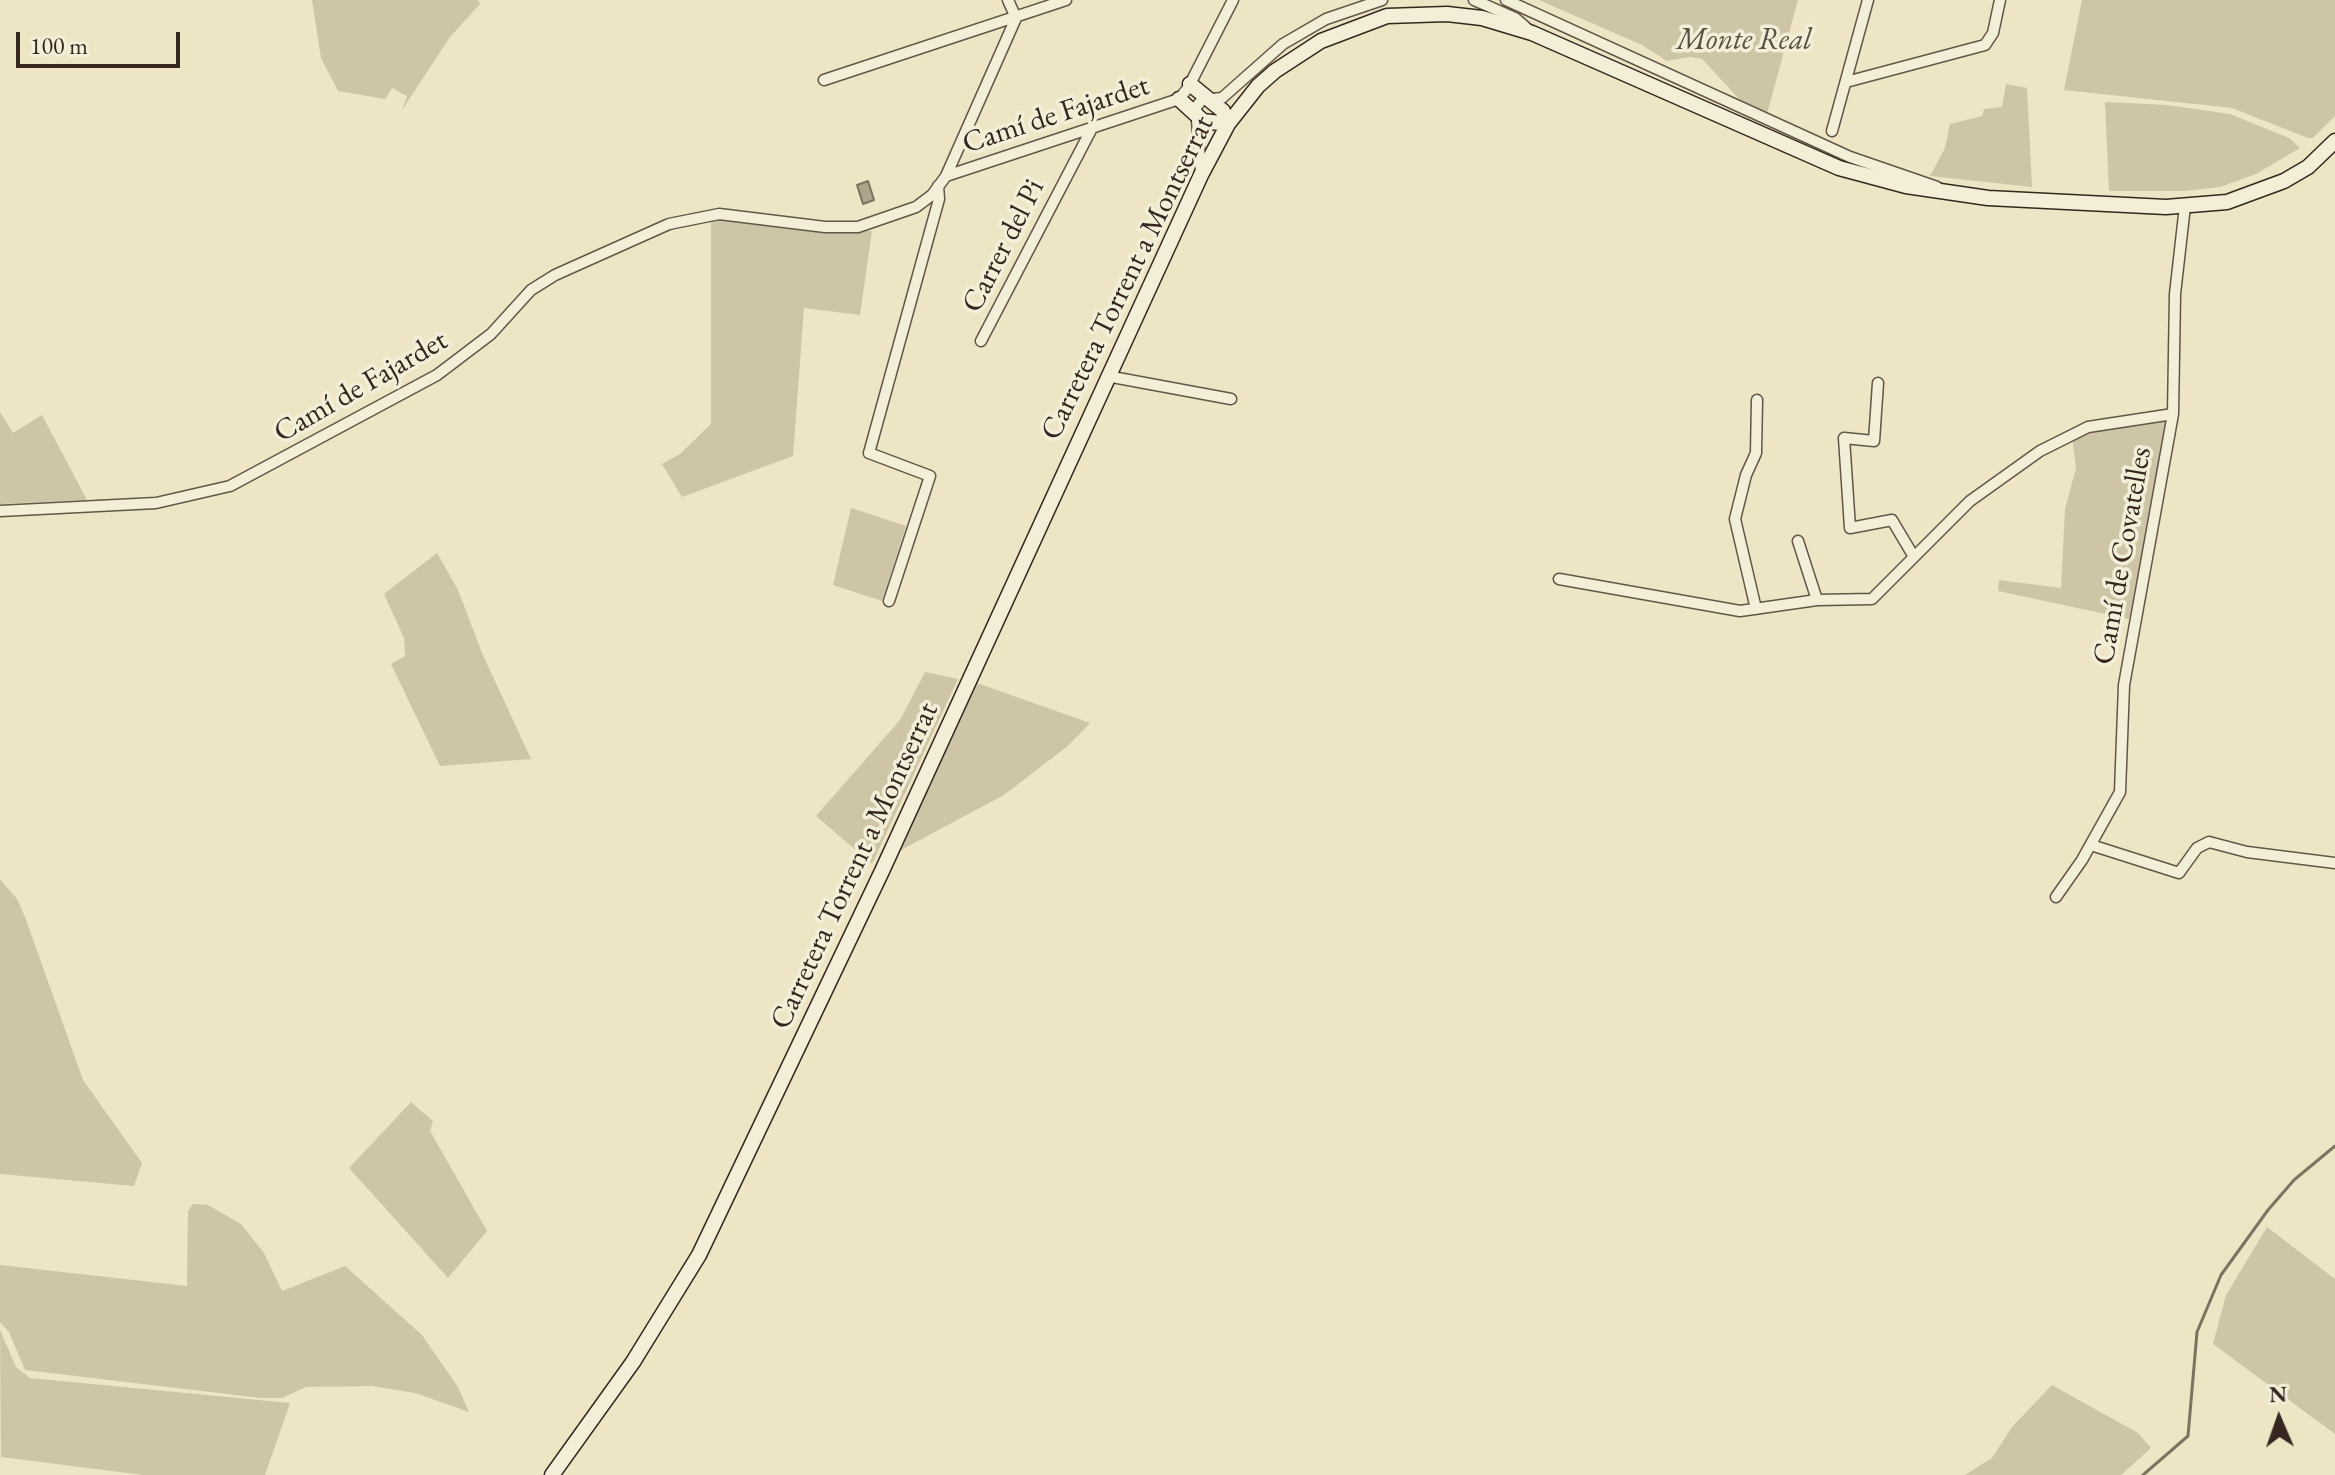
<!DOCTYPE html>
<meta charset="utf-8">
<style>
body{margin:0}
#map{position:relative;width:2335px;height:1475px;overflow:hidden;background:#ede5c3;font-family:"EB Garamond",serif}
canvas{display:block}
.north{position:absolute;left:2239px;top:1379px;width:80px;height:80px;-webkit-text-stroke:6px #f3eed8;paint-order:stroke;rotate:358deg;font-size:22px;font-weight:700;line-height:32px;text-align:center;color:#352620}
.north::after{content:'';display:block;margin:auto;width:28px;height:36px;background:#352620;clip-path:polygon(50% 0,100% 100%,50% 72%,0 100%)}
.scale{position:absolute;left:16px;top:32px;width:164px;height:36px;box-sizing:border-box;border:4px solid #352620;border-top:0;padding-left:10px;font-size:24px;line-height:28px;white-space:nowrap;color:#352620;-webkit-text-stroke:6px #f3eed8;paint-order:stroke}
</style>
<div id="map">
<canvas width="2335" height="1475"></canvas>
<div class="north">N</div>
<div class="scale">100 m</div>
</div>
<script>
const g = document.querySelector('canvas').getContext('2d');
g.lineJoin = 'round';
function fill(path, color) { g.fillStyle = color; g.fill(path, 'evenodd'); }
const poly = rows => new Path2D(rows.map(r => 'M' + r).join(''));
function stroke(path, color, width, dash) { g.strokeStyle = color; g.lineWidth = width; g.lineCap = dash ? 'butt' : 'round'; g.setLineDash(dash || []); g.stroke(path); }
function drawText(font, color, halo, rows, align = 'center') {
  g.font = font + ' "EB Garamond",serif'; g.lineWidth = 7; g.setLineDash([]); g.textBaseline = 'middle'; g.strokeStyle = halo; g.fillStyle = color; for (const [text, x, y, turn = 0] of rows) {
    g.save(); g.translate(x, y); g.rotate((+turn || 0) * Math.PI / 180); g.textAlign = isNaN(turn) ? turn : align; if (halo) g.strokeText(text, 0, 0); g.fillText(text, 0, 0); g.restore();
  }
}
fill(poly([
 [312,0,478,0,480,4,450,37,402,110,407,96,392,88,385,99,338,91,321,58],
 [1539,0,1798,0,1767,114,1756,117,1702,59,1690,57,1667,61,1642,45],
 [2082,0,2335,0,2335,116,2313,138,2308,138,2232,108,2064,90],
 [2006,84,2027,88,2032,187,1930,176,1945,148,1950,124,1982,116,1984,109,2002,107],
 [2105,102,2167,105,2230,114,2289,138,2300,148,2256,174,2220,187,2184,191,2109,191],
 [711,220,754,221,818,231,872,231,860,315,804,308,793,456,682,497,662,464,680,454,711,424],
 [0,412,13,433,42,415,87,500,0,504],
 [2162,420,2169,421,2129,619,1998,591,1999,580,2061,588,2065,509,2076,468,2072,436,2085,431],
 [851,508,906,526,882,601,833,585],
 [437,553,458,590,482,653,531,759,440,766,391,664,405,656,404,638,384,594],
 [925,672,958,679,872,864,816,816,900,720],
 [977,683,1090,723,1069,745,1004,795,901,850],
 [0,879,17,899,25,917,83,1080,142,1163,134,1186,0,1174],
 [411,1102,433,1121,430,1131,487,1231,448,1278,349,1168],
 [193,1204,208,1205,241,1224,264,1253,282,1291,345,1266,422,1335,458,1387,469,1412,415,1393,372,1386,306,1387,282,1398,261,1398,25,1370,9,1332,0,1322,0,1265,187,1286,188,1211],
 [2267,1227,2335,1279,2335,1434,2213,1344,2226,1295],
 [0,1330,16,1367,30,1378,290,1403,265,1475,143,1475,1,1457],
 [2052,1385,2138,1433,2151,1448,2121,1475,1965,1475,1992,1458,2012,1427]
]), '#cec5a7');
const water = poly([
 [868,181,874,200,863,204,857,185,868,181]
]);
fill(water, '#aea48c');
stroke(water, '#7e7261', 2);
stroke(poly([
 [2143,1475,2188,1436,2197,1332,2221,1275,2268,1210,2294,1180,2335,1146]
]), '#7e7261', 3);
const street = poly([
 [1474,0,1515,18,1530,31],
 [1506,0,1850,157,1937,187],
 [824,80,1066,0],
 [1846,82,1985,45,1993,33,2000,0],
 [1832,131,1868,0],
 [1201,173,1196,107,1202,100,1222,98,1283,44,1326,19,1382,0],
 [946,176,1016,18,1008,0],
 [981,341,1091,130],
 [1107,376,1231,399],
 [1878,383,1874,441,1844,438,1850,528,1892,520,1914,557],
 [0,511,156,503,230,486,437,375,491,334,531,290,555,275,669,224,719,214,825,227,858,227,916,207,932,195,946,176,1179,99,1188,88,1233,0],
 [1798,541,1817,600],
 [1559,579,1740,611,1817,600,1872,599,1970,501,2040,451,2088,427,2173,414],
 [889,601,930,476,869,453,939,199,938,186],
 [1756,609,1735,519,1746,475,1756,453,1757,400],
 [2091,845,2179,873,2197,848,2209,842,2247,852,2335,863],
 [2056,897,2082,860,2120,792,2124,685,2173,414,2175,294,2185,206]
]);
const secondary = poly([
 [1190,84,1223,111,1228,124],
 [1179,99,1203,121,1228,124],
 [552,1475,633,1362,699,1255,882,871,1201,175,1228,124,1258,86,1275,71,1321,41,1387,16,1447,14,1482,18,1532,33,1839,168,1906,186,1988,198,2166,207,2227,202,2284,181,2308,167,2335,141]
]);
stroke(street, '#635649', 13);
stroke(secondary, '#352620', 17);
stroke(street, '#f3eed8', 10);
stroke(secondary, '#f3eed8', 14);
drawText('italic 30px', '#5b4e42', '#f3eed8', [
 ["Monte Real",1744,41]
]);
drawText('30px', '#352620', '#f3eed8', [
 ["Camí de Fajardet",1056,115,-18],
 ["Carrer del Pi",1004,246,-63],
 ["Carretera Torrent a Montserrat",1128,278,-64],
 ["Camí de Fajardet",361,387,-30],
 ["Camí de Covatelles",2123,556,-80],
 ["Carretera Torrent a Montserrat",855,866,-65]
]);
</script>
